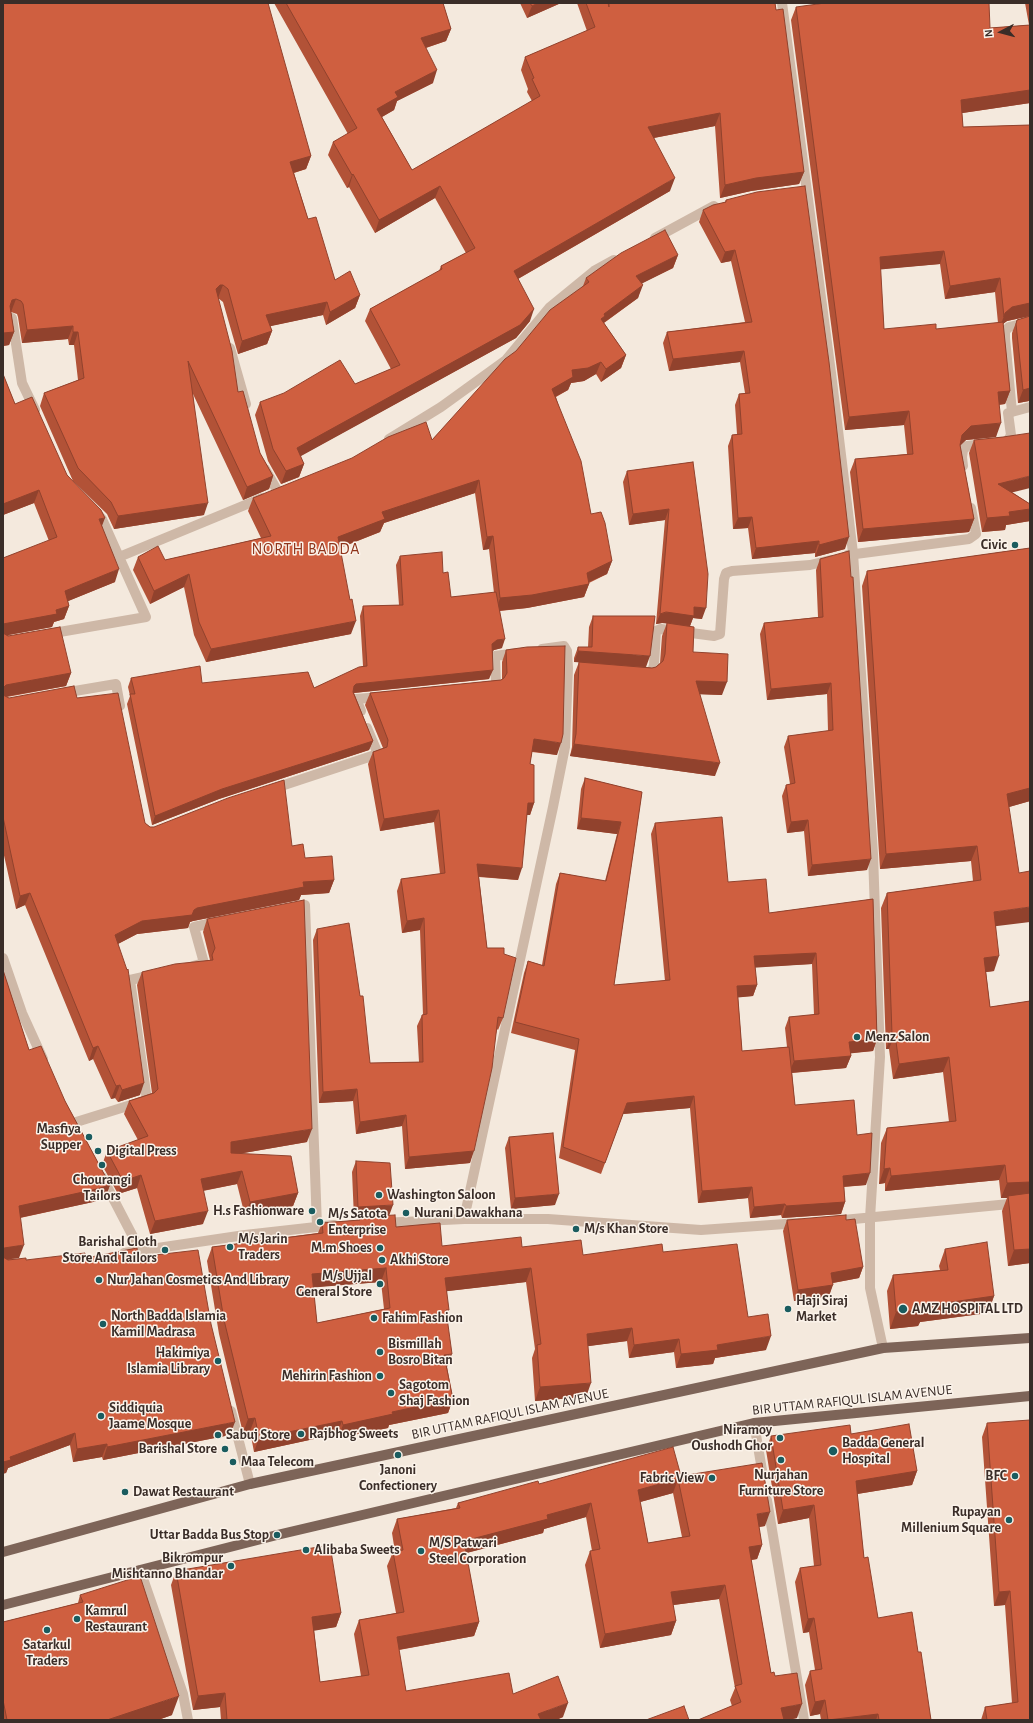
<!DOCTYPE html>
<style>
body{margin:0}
#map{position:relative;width:1033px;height:1723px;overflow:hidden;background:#f4e9dd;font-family:"Alegreya Sans",sans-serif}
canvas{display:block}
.frame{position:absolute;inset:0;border:4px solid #3a2d28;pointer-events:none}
.north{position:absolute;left:981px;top:12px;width:40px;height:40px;-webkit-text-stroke:3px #fbf3ea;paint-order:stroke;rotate:264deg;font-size:11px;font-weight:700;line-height:16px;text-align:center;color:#3a2d28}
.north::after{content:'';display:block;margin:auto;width:14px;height:18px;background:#3a2d28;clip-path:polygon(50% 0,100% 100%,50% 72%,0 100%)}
</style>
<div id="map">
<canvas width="1033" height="1723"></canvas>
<div class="frame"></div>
<div class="north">N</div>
</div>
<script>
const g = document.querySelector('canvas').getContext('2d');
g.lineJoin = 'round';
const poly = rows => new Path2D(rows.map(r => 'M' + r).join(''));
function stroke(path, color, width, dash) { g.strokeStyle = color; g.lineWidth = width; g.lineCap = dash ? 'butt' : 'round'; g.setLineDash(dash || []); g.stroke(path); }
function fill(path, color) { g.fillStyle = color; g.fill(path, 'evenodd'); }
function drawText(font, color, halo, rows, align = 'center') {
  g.font = font + ' "Alegreya Sans",sans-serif'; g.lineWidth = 3; g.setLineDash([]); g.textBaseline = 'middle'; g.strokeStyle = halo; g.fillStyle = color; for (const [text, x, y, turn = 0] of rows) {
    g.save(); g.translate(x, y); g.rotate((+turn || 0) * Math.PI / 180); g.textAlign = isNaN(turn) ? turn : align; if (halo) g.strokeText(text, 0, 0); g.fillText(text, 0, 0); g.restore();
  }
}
stroke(poly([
 [782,3,831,373,853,553,873,854,880,1057,870,1218,870,1288,883,1348],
 [655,238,714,206],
 [12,318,22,383,35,410],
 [230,348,246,404],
 [1012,412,1005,338,1005,331,1009,327,1030,322],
 [389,439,441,407,506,360,550,307,594,271,614,260],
 [1000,442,1007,442,1011,435,1008,413,1030,407],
 [963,466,962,457,963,450,967,446,985,444],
 [265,469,278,492],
 [848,555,969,539,976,534,971,508],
 [119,557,262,498],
 [48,634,146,617,102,519,95,512],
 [644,674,648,674,652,671,654,665,656,631,661,629,714,636,720,634,724,579,726,573,732,571,810,565,831,560],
 [488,686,496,685,495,656,517,653],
 [63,693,116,684,120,706],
 [361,711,356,699,380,697],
 [272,789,378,754,367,728],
 [292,908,305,905,317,1226],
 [3,958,22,1013,43,1059],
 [193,966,204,963,194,927,217,922],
 [73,1123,147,1100,130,980,152,975],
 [102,1177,141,1252],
 [464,1219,553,807,565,747,568,668,567,651,564,646,542,649],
 [833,1221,1030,1202],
 [382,1223,464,1219,548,1219,701,1230,799,1223],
 [124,1253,245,1235,334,1225],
 [231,1411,250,1484],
 [754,1423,763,1476],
 [767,1500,804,1720],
 [140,1570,183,1694,188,1720]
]), '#ceb8a7', 10);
stroke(poly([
 [3,1552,250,1484,883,1348,1030,1338],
 [3,1605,277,1535,754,1423,1030,1396]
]), '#7d6458', 10);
fill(poly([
 [3,3,311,156,306,169,294,173,308,219,335,280,360,295,355,308,326,325,323,315,270,326,272,331,267,344,238,354,223,302,218,298,238,392,260,453,273,476,269,489,243,500,193,394,204,515,114,529,107,514,73,481,40,406,44,393,78,380,74,345,69,345,68,339,22,343,18,317,17,314,11,312,14,332,9,345,3,346],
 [274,3,443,3,451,29,446,41,426,48,433,83,397,101,394,110,382,117,412,170,532,101,527,92,528,89,521,70,525,57,587,31,577,3,775,3,804,172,799,184,751,191,720,198,715,126,654,138,670,191,518,279,530,321,516,338,300,456,304,464,299,477,281,484,268,461,255,415,260,402,355,384,391,369,365,321,370,309,439,271,441,266,466,253,435,198,375,233,349,187,347,188,328,155,333,142,348,134],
 [520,3,561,3,527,18],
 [1025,3,1030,3,1030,103,962,113,963,127,1030,125,1030,316,1007,321,1003,324,1010,391,1005,404,999,405,996,437,966,440,960,445,974,519,969,532,858,542,850,472,855,459,907,454,904,425,845,430,791,20,796,7,990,28,1029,25],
 [940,264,945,299,995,292,998,323,936,329,884,329,880,269],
 [726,200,845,549,815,557,815,553,752,559,748,528,733,529,728,446,732,435,737,434,735,405,739,394,745,393,740,362,669,371,663,343,667,332,745,322,731,261,721,263,699,222,703,210,725,202],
 [678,255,673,268,642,283,638,298,604,323,626,355,621,368,601,382,596,374,584,381,571,383,568,390,556,397,591,514,612,561,607,574,589,583,589,584,584,597,527,608,500,611,502,648,494,650,493,651,489,679,354,693,373,741,369,750,219,799,152,825,127,704,130,696,128,687,131,678,202,683,314,688,363,666,360,616,363,606,399,605,396,565,400,556,443,573,451,597,494,593,489,549,483,550,475,493,384,523,380,532,340,548,351,634,206,662,194,635,184,587,150,604,133,570,138,557,165,560,261,538,248,511,253,498,432,440,516,351,583,286,586,278],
 [1030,316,1030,401,1029,401,1018,403,1012,338,1012,333,1017,320],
 [3,374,15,404,67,475,102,526,115,582,68,601,69,606,64,619,54,622,52,627,8,635,71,673,66,686,7,697,9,698,77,698,145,823,150,827,292,846,305,858,334,880,329,893,301,895,299,900,193,921,190,922,188,928,137,934,118,944,140,1095,118,1102,115,1098,111,1099,93,1059,89,1061,25,905,16,909,3,851,3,558,49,541,34,503,3,515],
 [1003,437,1012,492,1030,504,1030,521,1006,525,1005,530,982,532,969,453,974,440],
 [693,462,702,619,693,618,690,626,693,652,722,695,700,694,715,776,570,756,572,747,574,675,579,662,574,662,574,658,578,647,588,647,589,627,593,616,646,667,652,668,656,667,660,663,662,636,667,623,662,623,656,624,665,520,629,525,623,482,627,471],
 [1030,548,1030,801,1009,807,996,926,994,971,986,972,990,1007,1030,1001,1030,1263,1008,1266,1002,1211,1007,1198,1001,1198,999,1180,885,1191,885,1183,879,1184,881,1143,887,1128,949,1122,943,1072,893,1079,889,1049,886,1049,881,908,887,893,973,881,971,861,880,869,862,586,867,571],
 [820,559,867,870,808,876,804,831,787,833,782,796,786,785,790,784,784,747,788,736,828,731,827,694,767,700,760,634,764,623,818,617,816,570],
 [506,650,557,755,532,752,530,764,534,803,530,815,527,815,518,880,479,877,487,948,503,1018,498,1030,497,1029,470,1163,405,1169,402,1126,356,1134,353,1101,319,1103,313,940,317,929,370,1063,419,1062,417,1026,422,1015,423,1015,420,930,402,933,397,891,401,879,440,874,434,822,380,831,368,764,373,752,383,748,365,705,370,693,501,680,502,679,502,662],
 [585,778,642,792,614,985,665,981,651,834,655,823,728,882,769,913,873,899,877,1039,873,1051,850,1053,851,1056,846,1068,792,1073,795,1105,857,1135,866,1185,844,1187,845,1202,841,1214,782,1218,781,1215,750,1218,748,1198,698,1203,690,1108,623,1114,601,1174,559,1158,575,1050,511,1033,524,973,528,961,542,965,556,884,560,873,605,881,617,834,577,829,581,789],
 [812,964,814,1015,789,1017,785,1028,787,1047,742,1051,738,997,753,996,757,985,755,967],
 [207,919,307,1142,238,1154,298,1193,293,1206,245,1216,237,1184,203,1191,203,1224,150,1234,137,1188,118,1194,102,1165,107,1151,138,1140,124,1114,129,1101,152,1093,137,985,142,972,210,960,203,932],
 [3,970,29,1050,65,1101,110,1185,105,1198,93,1202,20,1218,19,1258,8,1259,26,1260,86,1258,138,1257,230,1435,103,1460,102,1457,73,1462,70,1445,8,1468,6,1473],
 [509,1137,555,1205,511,1209,505,1148],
 [356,1161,396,1227,442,1246,522,1247,583,1255,663,1252,748,1317,766,1350,715,1358,713,1364,676,1368,674,1352,629,1358,627,1341,588,1346,586,1397,535,1401,532,1358,535,1349,526,1282,447,1291,447,1367,453,1399,448,1413,389,1425,388,1428,338,1438,337,1434,254,1452,250,1431,243,1433,219,1334,207,1261,212,1247,318,1233,322,1223,359,1220,360,1217,354,1218,352,1172],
 [381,1282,384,1309,317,1323,313,1287],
 [787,1220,846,1220,863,1267,859,1278,833,1283,829,1296,794,1301,783,1231],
 [945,1249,994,1296,988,1313,920,1322,918,1326,890,1329,887,1291,893,1275,940,1270,939,1266],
 [987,1423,1030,1720,981,1720,985,1707,1012,1703,1005,1605,994,1606,982,1437],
 [851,1434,917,1471,912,1485,857,1494,864,1558,878,1618,918,1652,931,1720,821,1720,820,1714,810,1716,805,1685,810,1671,815,1670,809,1632,803,1633,795,1582,800,1568,814,1566,809,1518,778,1524,766,1450,771,1436],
 [681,1476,765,1526,759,1527,762,1545,757,1559,751,1560,771,1673,775,1676,797,1718,788,1720,698,1720,732,1706,730,1700,735,1688,719,1599,673,1605,676,1621,671,1635,600,1648,585,1565,590,1551,592,1551,586,1517,544,1529,543,1533,466,1553,479,1622,474,1636,399,1650,406,1691,513,1694,563,1717,556,1720,221,1720,220,1707,193,1710,171,1585,176,1571,341,1613,336,1627,314,1630,320,1682,361,1676,354,1634,359,1620,396,1613,387,1566,393,1552,395,1552,392,1533,397,1519,456,1508,458,1503,539,1484],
 [673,1493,682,1537,648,1543,640,1502],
 [80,1595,172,1715,158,1720,3,1720,3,1622,78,1603]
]), '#b25237');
fill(poly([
 [538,3,561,3,527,18,532,6],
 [451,29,446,41,416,51,421,38],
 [437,70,433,83,397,101,394,110,373,122,377,109,395,92],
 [1030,90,1030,103,956,114,961,100],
 [720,113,715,126,643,140,648,127],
 [311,156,306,169,286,175,290,162],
 [804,172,799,184,751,191,720,198,725,185,756,178],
 [353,174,349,187,347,188,352,175],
 [675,178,670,191,509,284,514,271],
 [440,186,435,198,375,233,379,220],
 [735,250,731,261,721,263,725,252],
 [944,251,940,264,875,270,880,257],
 [678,255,673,268,631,289,636,276],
 [1000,278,995,292,945,299,950,286],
 [220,285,223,285,218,298,215,298,216,289],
 [643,285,638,298,602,324,601,319,604,314],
 [360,295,355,308,326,325,330,312],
 [16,299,11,312,8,313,12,300],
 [327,302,323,315,262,328,266,315],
 [1030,303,1030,316,1007,321,1000,326,999,330,1005,313,1012,307],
 [534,309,530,321,516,338,292,461,297,448],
 [73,326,68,339,22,343,27,330],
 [272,331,267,344,238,354,242,341],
 [14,332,9,345,3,346,3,333],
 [73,332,78,332,74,345,69,345],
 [744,351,740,362,669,371,673,359],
 [626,355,621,368,601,382,606,369],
 [601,362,596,374,584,381,571,383,568,390,547,401,552,389,572,370],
 [1030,388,1030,397,1029,401,1018,403,1023,390],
 [1010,391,1005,404,993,405,998,392],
 [909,411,904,425,845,430,849,417],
 [1001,423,996,437,966,440,957,449,962,435,971,426],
 [304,464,299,477,281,484,286,471],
 [273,476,269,489,243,500,247,487],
 [1030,476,1030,488,994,497,998,484],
 [479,480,475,493,384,523,380,532,334,550,338,537,382,512],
 [39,490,34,503,3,515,3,504],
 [208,503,204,515,114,529,118,516],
 [669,509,665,520,629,525,633,514],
 [1030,509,1030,521,1006,525,1005,530,982,532,987,518,1009,512],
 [752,517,748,528,733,529,738,518],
 [105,518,100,531,99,519],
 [974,519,969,532,858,542,863,529],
 [493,536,489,549,483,550,487,537],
 [849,537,845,549,815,557,819,545],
 [819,541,815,553,752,559,756,548],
 [612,561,607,574,582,585,589,584,584,597,527,608,496,611,500,598,587,573],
 [119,569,115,582,61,604,65,591],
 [189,574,184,587,150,604,154,591],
 [69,606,64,619,54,622,52,627,3,636,3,624],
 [694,607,706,608,702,619,693,618,690,626,662,623,656,624,660,614],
 [356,621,351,634,206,662,211,649],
 [505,639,502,648,494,650,489,654,492,644,497,640],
 [578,651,650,656,646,667,574,662],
 [493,670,489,679,353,693,354,686,356,684],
 [71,673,66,686,3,697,3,688,6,685],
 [696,681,727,682,722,695,692,694],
 [831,683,827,694,767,700,771,689],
 [534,739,561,743,557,755,530,751],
 [373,741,369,750,219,799,152,825,155,816,222,789],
 [574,744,720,763,715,776,570,756],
 [1030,788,1030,801,1002,809,1007,794],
 [528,803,534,803,530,815,523,815],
 [439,810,434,822,380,831,384,819],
 [581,818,621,822,617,834,577,829],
 [808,820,804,831,787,833,791,822],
 [977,846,971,861,880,869,886,854],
 [871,859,867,870,808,876,812,865],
 [477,864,522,868,518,880,473,876],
 [334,880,329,893,301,895,299,900,193,921,190,922,188,928,137,934,110,948,115,935,142,921,194,910,197,908,303,882],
 [30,893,25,905,16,909,20,896],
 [1030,907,1030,922,989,927,994,912],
 [424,918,420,930,402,933,407,921],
 [816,953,812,964,750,968,754,956],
 [999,956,994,971,979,973,984,958],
 [757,985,753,996,733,998,737,986],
 [892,1034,895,1034,889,1049,886,1049],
 [877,1039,873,1051,845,1054,849,1042],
 [98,1046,93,1059,89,1061,93,1048],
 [851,1056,846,1068,789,1073,794,1061],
 [949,1057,943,1072,893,1079,899,1064],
 [144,1083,140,1095,118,1102,122,1090],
 [120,1085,115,1098,111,1099,116,1086],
 [357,1089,353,1101,319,1103,323,1092],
 [694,1096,690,1108,623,1114,627,1103],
 [406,1115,402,1126,356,1134,360,1122],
 [312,1129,307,1142,226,1156,231,1142],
 [474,1151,470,1163,405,1169,409,1157],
 [1005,1165,999,1180,885,1191,891,1176],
 [890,1168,885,1183,879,1184,884,1169],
 [242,1171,237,1184,196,1192,201,1179],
 [870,1173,866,1185,839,1187,843,1176],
 [141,1175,137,1188,118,1194,123,1181],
 [1030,1182,1030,1196,1008,1196,1007,1198,1001,1198,1007,1183],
 [110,1185,105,1198,93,1202,14,1219,19,1206],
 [752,1187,748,1198,698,1203,702,1191],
 [298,1193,293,1206,245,1216,250,1202],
 [559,1194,555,1205,511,1209,515,1198],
 [845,1202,841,1214,782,1218,786,1206],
 [785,1204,781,1215,750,1218,754,1207],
 [393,1205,389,1216,354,1218,358,1207],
 [208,1211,203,1224,150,1234,155,1221],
 [24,1245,19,1258,3,1260,3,1249,4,1248],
 [1030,1249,1030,1263,1008,1266,1014,1250],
 [863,1267,859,1278,827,1284,831,1273],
 [386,1268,381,1282,307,1288,312,1274],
 [531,1268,526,1282,440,1292,445,1278],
 [833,1285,829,1296,794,1301,798,1290],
 [994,1296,988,1313,920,1322,918,1326,890,1329,896,1312,924,1306],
 [632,1328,627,1341,582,1347,587,1334],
 [771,1336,766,1350,715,1358,713,1364,676,1368,681,1354,717,1345],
 [679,1339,674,1352,629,1358,634,1345],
 [452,1354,447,1367,444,1355],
 [591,1383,586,1397,535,1401,540,1387],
 [453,1399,448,1413,389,1425,388,1428,338,1438,343,1425,392,1412],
 [255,1418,250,1431,243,1433,248,1419],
 [342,1421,337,1434,254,1452,259,1438],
 [235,1422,230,1435,103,1460,107,1447],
 [75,1433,70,1445,8,1468,6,1473,3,1474,3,1462,10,1457],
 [107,1444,102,1457,73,1462,77,1449],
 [917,1471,912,1485,851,1495,856,1481],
 [678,1479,673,1493,633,1504,638,1490],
 [591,1503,586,1517,544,1529,543,1533,459,1555,464,1541,547,1515],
 [814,1505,809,1518,778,1524,783,1510],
 [770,1512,765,1526,752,1528,757,1514],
 [762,1545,757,1559,744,1561,749,1547],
 [725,1585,719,1599,666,1606,671,1592],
 [1010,1591,1005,1605,994,1606,999,1592],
 [341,1613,336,1627,307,1632,312,1617],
 [814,1618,809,1632,803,1633,808,1619],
 [676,1621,671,1635,600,1648,605,1634],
 [479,1622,474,1636,392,1651,397,1637],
 [225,1693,220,1707,193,1710,198,1696],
 [179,1696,172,1715,158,1720,107,1720],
 [825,1700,820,1714,810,1716,815,1702],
 [568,1703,563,1717,556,1720,536,1720,538,1714],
 [802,1704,797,1718,788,1720,777,1720,781,1708],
 [878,1714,876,1720,828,1720]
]), '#91422d');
const building = poly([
 [3,3,268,3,311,156,290,162,308,219,316,217,335,280,350,271,360,295,330,312,327,302,266,315,272,331,242,341,228,289,223,285,220,285,216,289,232,351,238,392,243,391,260,453,273,476,247,487,188,361,208,503,118,516,111,502,78,468,44,393,84,378,78,332,73,332,73,326,27,330,23,304,21,301,16,299,12,300,10,306,14,332,3,333,3,3],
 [286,3,443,3,451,29,421,38,437,70,395,92,398,97,377,109,412,170,540,96,532,79,534,78,525,57,595,27,586,3,608,3,609,7,609,3,775,3,776,10,783,9,804,172,756,178,725,185,720,113,648,127,675,178,514,271,534,309,520,325,297,448,304,464,286,471,273,449,260,402,284,393,340,360,355,384,400,365,370,309,442,269,441,266,475,248,440,186,379,220,353,174,352,175,333,142,357,128,286,3],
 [530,3,538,3,532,6,530,3],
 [825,3,989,3,990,28,1030,25,1030,90,961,100,963,127,1030,125,1030,303,1012,307,1005,313,1004,317,1000,278,950,286,944,251,880,257,884,329,936,324,936,329,1003,322,1010,391,998,392,1001,423,971,426,962,435,960,445,974,519,863,529,855,459,913,454,909,411,849,417,796,7,825,3],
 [805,186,829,362,849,537,819,545,819,541,756,548,752,517,738,518,732,435,742,434,739,394,750,393,744,351,673,359,667,332,752,322,735,250,725,252,703,210,713,205,726,202,726,200,757,192,805,186],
 [665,230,678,255,636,276,643,285,604,314,605,316,601,319,626,355,606,369,601,362,588,368,572,370,573,377,552,389,581,461,591,514,601,512,605,523,612,561,587,573,589,584,532,595,500,598,493,536,487,537,479,480,382,512,385,519,338,537,350,600,352,599,356,621,211,649,199,622,189,574,154,591,138,557,158,546,165,560,271,536,253,498,352,458,388,437,426,422,432,440,505,359,516,351,550,310,589,282,586,278,621,253,665,230],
 [1030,316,1030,388,1023,390,1016,324,1017,320,1030,316],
 [3,374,15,404,32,397,67,475,101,510,105,518,99,519,119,569,65,591,69,606,56,610,57,614,3,624,3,625,3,558,57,537,39,490,3,504,3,374],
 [1030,433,1030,476,998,484,1030,504,1030,509,1009,512,1010,516,987,518,974,440,1003,437,1030,433],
 [693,462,708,574,706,608,694,607,694,616,666,612,660,614,669,509,633,514,627,471,693,462],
 [1030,548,1030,788,1007,794,1019,873,1030,871,1030,907,994,912,999,956,984,958,990,1007,1030,1001,1030,1182,1007,1183,1005,1165,891,1176,890,1168,884,1169,887,1128,956,1121,949,1057,899,1064,895,1034,892,1034,887,893,981,880,977,846,886,854,867,571,1030,548],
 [849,551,851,577,853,577,871,859,812,865,808,820,791,822,786,785,795,783,788,736,833,730,831,683,771,689,764,623,823,617,820,559,849,551],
 [442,552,443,573,448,572,451,597,496,592,505,639,497,640,492,644,493,670,356,684,354,686,353,692,373,741,222,789,155,816,130,694,135,694,131,678,200,666,202,683,308,672,314,688,359,667,367,666,363,606,403,605,400,556,442,552],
 [593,616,655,616,650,656,578,651,578,647,592,647,593,616],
 [667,623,694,627,693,652,728,654,727,682,696,681,720,763,574,744,576,734,579,662,652,668,656,667,663,661,665,654,667,623],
 [60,627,71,673,6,685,3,688,3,633,8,636,60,627],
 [565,646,563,734,561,743,534,739,530,764,534,765,534,803,528,803,522,868,477,864,487,948,504,948,504,954,516,958,503,1018,498,1017,492,1068,474,1151,409,1157,406,1115,360,1122,357,1089,323,1092,317,929,349,923,360,996,363,996,370,1063,423,1062,422,1015,427,1014,424,918,407,921,401,879,445,873,439,810,384,819,373,752,387,747,388,740,370,693,501,680,504,678,507,673,506,650,527,647,565,646],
 [74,686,77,698,118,693,145,823,150,827,154,827,228,798,284,780,292,846,303,844,305,858,332,856,334,880,303,882,304,887,197,908,194,910,192,915,142,921,115,935,127,970,128,969,144,1083,122,1090,120,1085,116,1086,98,1046,93,1048,30,893,20,896,3,817,3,695,9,698,74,686],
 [585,778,642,792,614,985,670,980,655,823,722,817,728,882,766,879,769,913,873,899,877,1039,849,1042,851,1056,794,1061,789,1017,819,1014,816,953,754,956,757,985,737,986,742,1051,789,1047,795,1105,854,1100,857,1135,872,1133,870,1173,843,1176,845,1202,786,1206,785,1204,754,1207,752,1187,702,1191,694,1096,627,1103,605,1163,563,1147,579,1039,515,1022,528,961,544,966,560,873,606,881,621,822,581,818,585,778],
 [304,900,312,1129,231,1142,231,1153,291,1156,298,1193,250,1202,242,1171,201,1179,208,1211,155,1221,141,1175,123,1181,107,1151,148,1136,129,1101,154,1093,158,1089,142,972,175,964,213,960,212,955,215,948,207,919,304,900],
 [3,970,29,1050,41,1046,65,1101,110,1185,97,1189,19,1206,24,1245,4,1248,3,1249,3,970],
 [553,1133,559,1194,515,1198,509,1137,553,1133],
 [356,1161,390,1163,393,1205,358,1207,356,1161],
 [1030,1193,1030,1249,1014,1250,1008,1196,1030,1193],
 [395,1215,396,1227,440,1223,442,1246,521,1237,522,1247,581,1240,583,1255,662,1244,663,1252,737,1244,748,1317,768,1314,771,1336,717,1345,718,1350,681,1354,679,1339,634,1345,632,1328,587,1334,591,1383,540,1387,537,1345,541,1344,531,1268,445,1278,449,1310,446,1310,452,1354,444,1355,453,1399,392,1412,393,1414,343,1425,342,1421,259,1438,255,1418,248,1419,224,1320,212,1247,323,1233,322,1223,360,1220,360,1217,395,1215],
 [386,1268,390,1308,317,1323,312,1274,386,1268],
 [846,1215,846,1220,855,1219,863,1267,831,1273,833,1285,798,1290,787,1220,846,1215],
 [987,1242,994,1296,924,1306,925,1310,896,1312,893,1275,948,1270,945,1249,987,1242],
 [137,1248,138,1257,198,1250,211,1324,235,1422,107,1447,107,1444,77,1449,75,1433,10,1457,11,1460,3,1462,3,1257,8,1260,26,1258,26,1260,85,1253,86,1258,137,1248],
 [1030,1420,1030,1720,987,1720,985,1707,1018,1702,1010,1591,999,1592,987,1423,1030,1420],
 [909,1424,917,1471,856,1481,864,1558,868,1557,878,1618,912,1612,918,1652,921,1652,931,1720,879,1720,878,1714,828,1720,825,1700,815,1702,810,1671,822,1669,814,1618,808,1619,800,1568,821,1565,814,1505,783,1510,771,1436,850,1425,851,1434,909,1424],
 [673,1447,681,1476,762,1463,770,1512,757,1514,762,1545,749,1547,771,1673,774,1672,775,1676,797,1673,802,1704,781,1708,784,1720,698,1720,741,1702,735,1686,742,1684,725,1585,671,1592,676,1621,605,1634,590,1551,600,1549,591,1503,547,1515,548,1519,464,1541,479,1622,397,1637,406,1691,509,1673,513,1694,558,1676,568,1703,538,1714,541,1720,227,1720,225,1693,198,1696,176,1571,330,1545,341,1613,312,1617,320,1682,369,1675,359,1620,404,1612,393,1552,403,1550,397,1519,460,1508,458,1503,538,1481,539,1484,673,1447],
 [678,1479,690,1536,648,1543,638,1490,678,1479],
 [140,1576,179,1696,107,1720,7,1720,3,1700,3,1622,83,1602,80,1595,140,1576],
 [684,1706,689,1720,646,1720,684,1706]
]);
fill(building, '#cf5f40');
stroke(building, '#91422d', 1);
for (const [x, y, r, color] of [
 [1015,545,4,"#1a5c5f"],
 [857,1037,4,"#1a5c5f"],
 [89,1137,4,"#1a5c5f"],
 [98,1151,4,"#1a5c5f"],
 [102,1165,4,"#1a5c5f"],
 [379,1195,4,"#1a5c5f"],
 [312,1211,4,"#1a5c5f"],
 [406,1213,4,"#1a5c5f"],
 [320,1222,4,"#1a5c5f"],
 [576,1229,4,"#1a5c5f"],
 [230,1247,4,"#1a5c5f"],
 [380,1248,4,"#1a5c5f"],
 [165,1250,4,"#1a5c5f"],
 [382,1260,4,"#1a5c5f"],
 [99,1280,4,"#1a5c5f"],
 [380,1284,4,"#1a5c5f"],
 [788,1309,4,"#1a5c5f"],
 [903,1309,5,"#1a5c5f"],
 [374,1318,4,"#1a5c5f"],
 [103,1324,4,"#1a5c5f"],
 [380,1352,4,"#1a5c5f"],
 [218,1361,4,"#1a5c5f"],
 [380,1376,4,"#1a5c5f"],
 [391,1393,4,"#1a5c5f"],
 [101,1416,4,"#1a5c5f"],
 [301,1434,4,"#1a5c5f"],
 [218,1435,4,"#1a5c5f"],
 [780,1438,4,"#1a5c5f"],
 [225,1449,4,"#1a5c5f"],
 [833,1451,5,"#1a5c5f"],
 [398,1455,4,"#1a5c5f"],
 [781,1460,4,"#1a5c5f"],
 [233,1462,4,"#1a5c5f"],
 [1015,1476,4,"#1a5c5f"],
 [712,1478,4,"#1a5c5f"],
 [125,1492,4,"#1a5c5f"],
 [1009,1520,4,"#1a5c5f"],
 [277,1535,4,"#1a5c5f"],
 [306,1550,4,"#1a5c5f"],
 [421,1551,4,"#1a5c5f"],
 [231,1566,4,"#1a5c5f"],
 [77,1619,4,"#1a5c5f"],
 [47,1630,4,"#1a5c5f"]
]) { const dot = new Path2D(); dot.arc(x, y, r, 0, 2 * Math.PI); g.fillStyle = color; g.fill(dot); stroke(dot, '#fbf3ea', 1.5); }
drawText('bold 14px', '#3a2d28', '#fbf3ea', [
 ["Civic",1007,545,"right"],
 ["Menz Salon",865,1037],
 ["Masfiya",81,1129,"right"],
 ["Supper",81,1145,"right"],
 ["Digital Press",106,1151],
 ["Chourangi",102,1180,"center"],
 ["Tailors",102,1196,"center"],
 ["Washington Saloon",387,1195],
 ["H.s Fashionware",304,1211,"right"],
 ["Nurani Dawakhana",414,1213],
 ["M/s Satota",328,1214],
 ["Enterprise",328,1230],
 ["M/s Khan Store",584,1229],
 ["M/s Jarin",238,1239],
 ["Traders",238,1255],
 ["Barishal Cloth",157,1242,"right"],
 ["Store And Tailors",157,1258,"right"],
 ["M.m Shoes",372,1248,"right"],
 ["Akhi Store",390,1260],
 ["M/s Ujjal",372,1276,"right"],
 ["General Store",372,1292,"right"],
 ["Nur Jahan Cosmetics And Library",107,1280],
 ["Haji Siraj",796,1301],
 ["Market",796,1317],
 ["AMZ HOSPITAL LTD",912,1309],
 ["North Badda Islamia",111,1316],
 ["Kamil Madrasa",111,1332],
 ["Fahim Fashion",382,1318],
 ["Bismillah",388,1344],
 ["Bosro Bitan",388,1360],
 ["Hakimiya",210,1353,"right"],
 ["Islamia Library",210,1369,"right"],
 ["Mehirin Fashion",372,1376,"right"],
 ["Sagotom",399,1385],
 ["Shaj Fashion",399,1401],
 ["Siddiquia",109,1408],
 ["Jaame Mosque",109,1424],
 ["Niramoy",772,1430,"right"],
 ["Oushodh Ghor",772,1446,"right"],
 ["Rajbhog Sweets",309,1434],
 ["Sabuj Store",226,1435],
 ["Badda General",842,1443],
 ["Hospital",842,1459],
 ["Barishal Store",217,1449,"right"],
 ["Maa Telecom",241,1462],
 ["Janoni",398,1470,"center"],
 ["Confectionery",398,1486,"center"],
 ["Nurjahan",781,1475,"center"],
 ["Furniture Store",781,1491,"center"],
 ["BFC",1007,1476,"right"],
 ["Fabric View",704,1478,"right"],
 ["Dawat Restaurant",133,1492],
 ["Rupayan",1001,1512,"right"],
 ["Millenium Square",1001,1528,"right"],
 ["Uttar Badda Bus Stop",269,1535,"right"],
 ["M/S Patwari",429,1543],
 ["Steel Corporation",429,1559],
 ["Alibaba Sweets",314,1550],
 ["Bikrompur",223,1558,"right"],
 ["Mishtanno Bhandar",223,1574,"right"],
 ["Kamrul",85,1611],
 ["Restaurant",85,1627],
 ["Satarkul",47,1645,"center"],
 ["Traders",47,1661,"center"]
], 'left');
drawText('14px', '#3a2d28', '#fbf3ea', [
 ["BIR UTTAM RAFIQUL ISLAM AVENUE",852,1400,-6],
 ["BIR UTTAM RAFIQUL ISLAM AVENUE",510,1414,-12]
]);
g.letterSpacing = '1px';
drawText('16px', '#8f341b', '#fbf3ea', [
 ["NORTH BADDA",306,549]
]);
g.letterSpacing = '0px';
</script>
